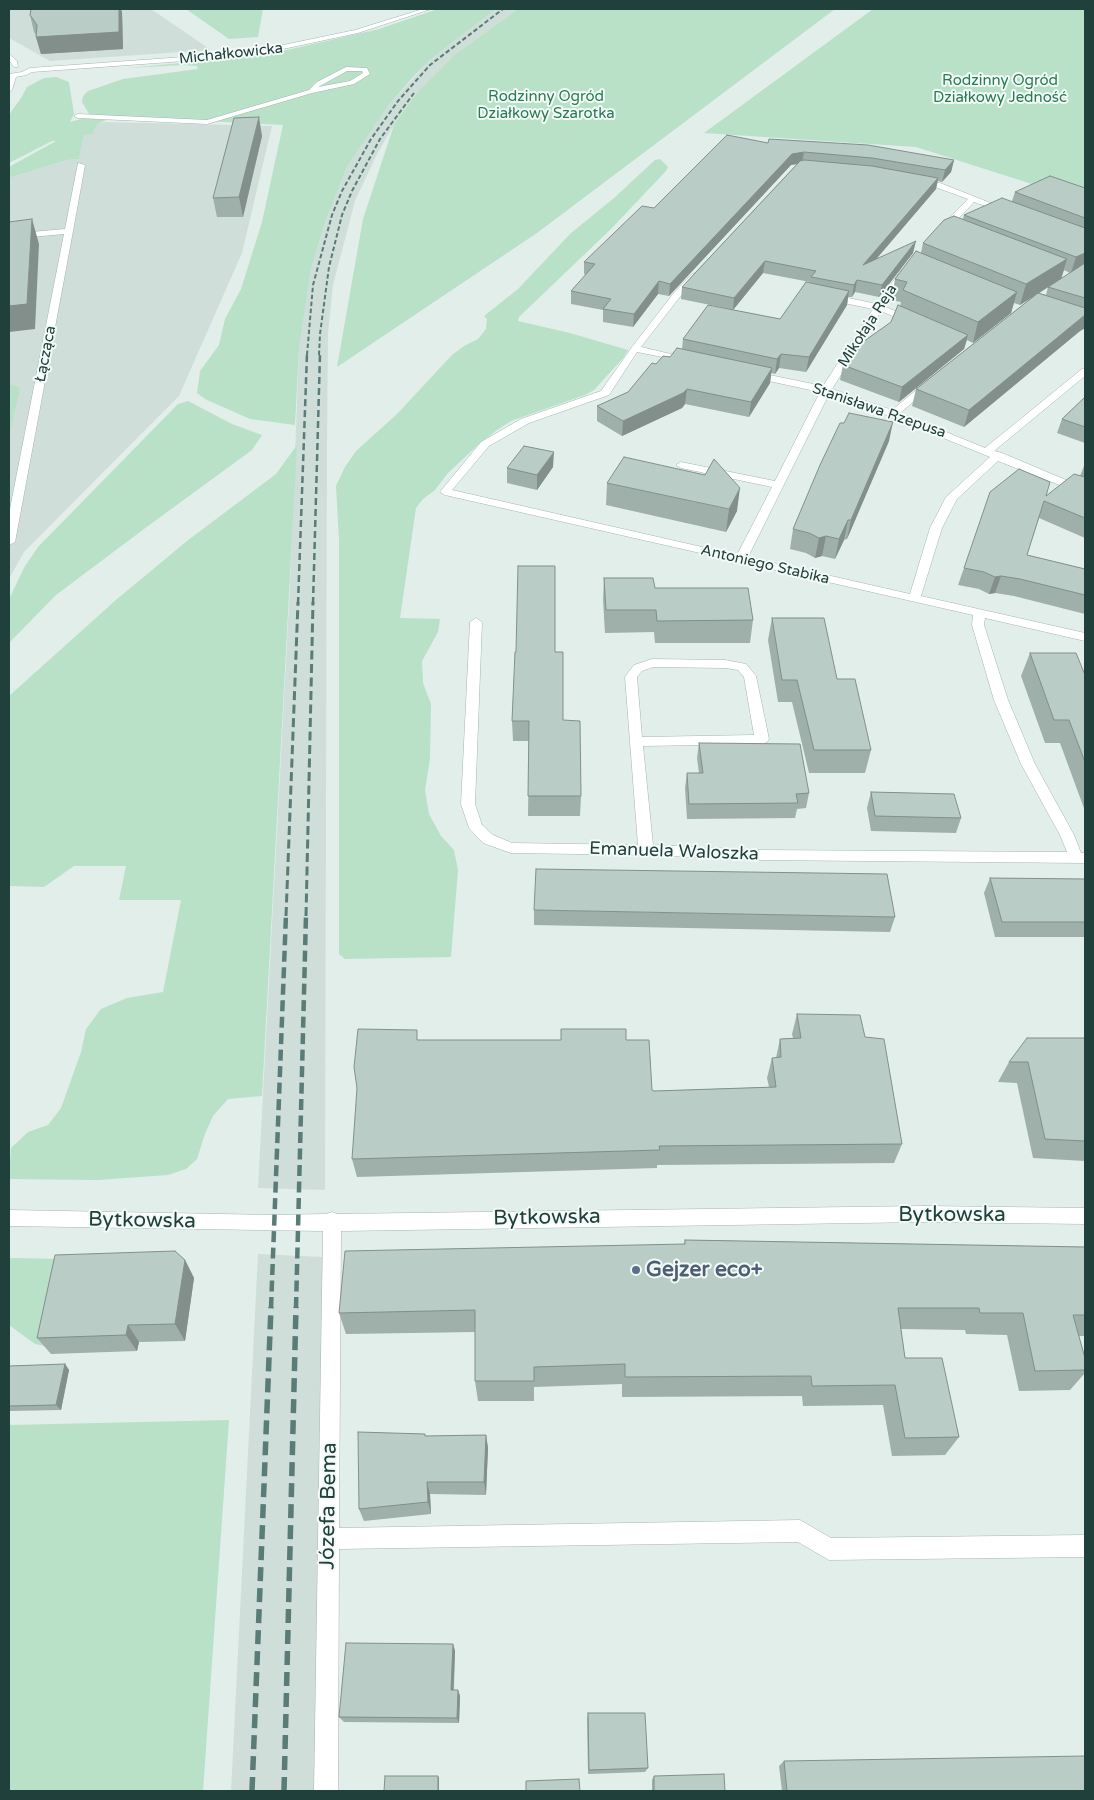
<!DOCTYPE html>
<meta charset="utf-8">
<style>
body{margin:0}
#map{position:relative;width:1094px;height:1800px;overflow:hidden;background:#e2eeea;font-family:"Varela Round",sans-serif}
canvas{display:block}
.frame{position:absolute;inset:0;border:10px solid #20403c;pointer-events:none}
</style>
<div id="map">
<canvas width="1094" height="1800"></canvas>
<div class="frame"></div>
</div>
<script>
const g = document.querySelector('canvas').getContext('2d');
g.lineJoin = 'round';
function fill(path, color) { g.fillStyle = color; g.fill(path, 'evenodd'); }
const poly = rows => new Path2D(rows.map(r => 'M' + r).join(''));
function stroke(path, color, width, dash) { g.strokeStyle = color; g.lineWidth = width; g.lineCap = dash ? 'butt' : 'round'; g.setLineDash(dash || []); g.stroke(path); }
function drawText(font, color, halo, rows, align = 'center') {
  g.font = font + ' "Varela Round",sans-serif'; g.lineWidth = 4; g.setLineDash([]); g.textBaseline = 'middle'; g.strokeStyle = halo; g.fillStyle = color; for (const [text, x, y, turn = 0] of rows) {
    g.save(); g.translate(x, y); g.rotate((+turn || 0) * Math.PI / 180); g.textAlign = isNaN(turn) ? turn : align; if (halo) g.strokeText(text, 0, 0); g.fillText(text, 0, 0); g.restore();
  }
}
fill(poly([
 [9,9,151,9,211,50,50,61,9,38],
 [496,9,518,9,454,55,419,90,394,125,377,154,355,201,333,285,328,334,327,443,325,1190,258,1188,290,586,299,350,311,269,324,226,347,167,388,106,431,59],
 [104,122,272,126,242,253,179,396,24,552,9,579,9,178,67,160,79,159,84,135,97,124],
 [258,1254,323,1257,322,1791,231,1791]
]), '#d0ded9');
fill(poly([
 [186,9,263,9,258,37,229,39],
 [438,9,496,9,431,59,413,77,388,106,347,167,324,226,311,269,299,350,295,425,250,419,205,399,197,393,200,371,219,345,225,319,241,289,262,222,283,125,104,116,89,114,82,102,83,96,88,91,123,79,198,69,197,66,184,65,127,68,236,58,287,50,379,29],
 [518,9,835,9,537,233,337,367,363,219,394,125,419,90,454,55],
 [873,9,1085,9,1085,201,916,147,704,133],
 [56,77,69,82,74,114,70,122,85,118,106,120,97,124,92,134,84,135,79,159,67,160,9,178,9,167,56,141,52,141,9,163,9,115,21,98,27,87,44,78],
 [660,159,668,167,666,171,610,230,519,317,518,321,570,333,628,350,624,357,594,390,585,395,511,421,497,430,479,444,448,473,435,490,423,499,416,508,400,618,440,619,438,632,422,661,423,683,431,704,430,759,425,790,429,814,441,836,454,850,458,870,451,957,345,959,339,954,339,540,336,486,345,467,356,451,397,414,452,355,464,346,478,339,486,329,487,319,484,316,518,289,571,233,614,198,655,160],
 [9,384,20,388,9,437],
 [188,401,232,424,262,435,252,450,144,529,56,595,9,643,9,599,25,566,38,547,178,404],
 [297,445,262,1096,228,1099,213,1116,205,1134,197,1159,186,1169,168,1175,98,1180,9,1179,11,1148,28,1132,48,1125,61,1108,81,1052,86,1029,101,1009,127,998,163,992,181,900,119,900,126,866,74,866,44,887,9,886,9,696,117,599,187,541,276,474],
 [11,1258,181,1261,50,1347,35,1344,9,1325,9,1261],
 [229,1420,203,1791,9,1791,9,1425]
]), '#b8e1c8');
const minor = poly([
 [423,9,431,9,358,33,269,52,198,60,32,72,26,75,16,77,12,90,9,92,9,74,22,72,30,68,198,56,269,48,355,30,423,9],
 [9,54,17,61,18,67,14,67,9,60,9,54],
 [346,67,367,68,370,74,354,84,312,93,207,124,78,118,74,116,78,114,207,120,309,90,317,82,346,67],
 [347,71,362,71,363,73,350,81,318,87,347,71],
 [78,163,85,165,73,231,15,542,9,545,9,514,64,234,9,239,9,234,65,229,78,163],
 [914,180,940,183,1011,211,1004,213,974,202,945,233,939,233,939,229,968,199,935,187,914,184,914,180],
 [904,269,908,272,884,306,917,321,912,324,909,323,881,311,832,389,892,410,925,383,931,383,931,387,900,413,985,448,1082,369,1085,368,1085,376,994,451,1002,453,1085,488,1085,495,998,461,957,499,942,528,921,596,1085,633,1085,641,985,618,984,625,1008,700,1035,764,1074,835,1081,853,1085,853,1085,863,757,860,646,855,511,853,483,843,469,828,461,804,470,622,476,618,482,622,475,804,482,825,493,835,512,843,638,845,625,677,634,665,652,659,725,660,746,664,756,676,769,739,767,742,762,744,643,746,653,845,757,850,1067,852,1060,835,1021,764,994,700,972,625,973,615,445,495,440,492,481,442,521,419,601,391,632,347,673,294,692,274,695,273,698,274,698,278,679,298,641,347,692,359,692,363,637,352,609,395,529,423,489,446,452,490,737,555,772,487,681,468,676,465,681,462,775,481,820,392,750,377,745,374,750,371,823,386,873,309,829,300,824,297,829,294,877,304,901,270,904,269],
 [829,394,889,416,990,457,946,497,930,528,910,594,748,557,829,394],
 [653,667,725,668,738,670,744,677,754,735,642,737,637,677,642,671,653,667],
 [924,1206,1085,1208,1085,1224,924,1222,341,1231,339,1528,800,1520,831,1538,1085,1535,1085,1557,829,1560,798,1542,339,1549,338,1791,314,1791,323,1231,9,1226,9,1210,273,1215,326,1214,332,1212,337,1214,924,1206]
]);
stroke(minor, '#a4b6b2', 1);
fill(minor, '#fff');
stroke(poly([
 [307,355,313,285,332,215,342,191,371,139,398,101,430,65,503,9],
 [319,355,320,334,329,267,342,215,352,191,380,139,414,93]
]), '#5a7c77', 2, [4.5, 2.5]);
stroke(poly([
 [298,604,307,354],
 [313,604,320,354]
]), '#5a7c77', 2.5, [7, 4]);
stroke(poly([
 [286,916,298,602],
 [306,916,313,602]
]), '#5a7c77', 3, [9, 4.5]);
stroke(poly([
 [271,1308,286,914],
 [296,1308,306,914]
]), '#5a7c77', 4.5, [11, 5.5]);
stroke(poly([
 [252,1791,271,1307],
 [284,1791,296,1307]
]), '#5a7c77', 5.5, [14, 7]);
fill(poly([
 [122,12,123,49,41,54,36,37,36,35,34,32,30,15],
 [262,136,243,217,217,217,213,198],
 [768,143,954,160,951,172,942,182,938,181,936,189,876,259,913,253,879,297,855,292,852,297,848,297,847,305,806,372,779,368,775,374,771,373,770,383,749,417,685,404,682,408,622,436,597,421,597,406,628,392,656,364,670,357,682,349,683,339,730,309,681,299,682,287,797,164,791,165,669,296,658,294,633,327,603,322,603,310,571,304,571,291,586,275,584,274,584,262,654,208],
 [763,273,810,282,780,319,733,310],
 [1085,188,1085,328,1080,331,964,427,912,406,916,389,1034,296,1020,305,1014,303,1011,313,973,343,967,340,964,349,899,402,840,380,843,365,891,322,900,306,901,302,891,300,895,279,921,253,923,243,963,219,964,215,1012,201,1015,192],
 [1064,270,1070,273,1061,279],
 [1048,287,1046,295,1039,293],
 [1085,397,1085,443,1057,433,1062,419],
 [889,441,847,539,844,540,835,559,822,556,815,558,806,553,790,549,793,529],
 [1085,465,1085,538,1039,518,1027,555,1085,569,1085,614,1014,596,995,593,989,594,979,589,958,585,964,568,1046,496,1080,476,1084,466],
 [553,467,537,490,507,483,507,468],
 [607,483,737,511,726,532,606,505],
 [604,578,655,588,753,620,750,643,655,643,654,632,605,633,603,600],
 [772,618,837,679,871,750,865,773,809,773,792,702,778,702,768,640],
 [555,652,563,720,581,796,580,816,528,816,529,741,513,741,512,721],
 [1030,653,1085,675,1085,811,1060,743,1045,743,1021,676],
 [699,743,809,793,806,808,797,809,795,818,687,819,685,788,687,773,699,773,697,758],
 [871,792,961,818,956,833,871,831,867,808],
 [990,878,1085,879,1085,937,995,937,984,893],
 [534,910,895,917,890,932,534,925],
 [797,1014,865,1037,902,1144,894,1163,657,1165,657,1168,357,1177,352,1159,419,1040,626,1040,652,1090,654,1091,769,1087,767,1078,772,1058,776,1058,780,1039,793,1038,792,1034],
 [1085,1038,1085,1161,1033,1158,1017,1083,998,1082,1009,1062],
 [685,1240,1085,1247,1085,1336,1079,1336,1085,1358,1085,1373,1070,1390,1019,1391,1007,1335,966,1334,965,1330,901,1329,905,1358,959,1437,945,1455,892,1456,883,1405,803,1406,802,1396,622,1397,622,1384,534,1387,534,1401,478,1401,475,1381,475,1332,346,1334,339,1313,684,1244],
 [185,1260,194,1278,185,1341,139,1342,137,1351,51,1354,37,1338],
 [65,1364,69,1370,61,1410,9,1411,9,1366],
 [486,1435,488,1448,486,1495,430,1494,431,1514,364,1521,359,1509,426,1436],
 [453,1644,455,1651,454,1690,458,1690,460,1696,459,1723,344,1722,339,1717],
 [588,1713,648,1768,645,1772,588,1774,587,1718],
 [784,1761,1085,1791,782,1791,779,1766],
 [654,1776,725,1791,652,1791,652,1780]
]), '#9fafaa');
fill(poly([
 [119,9,121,9,122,12,123,49,41,54,36,37],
 [259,117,262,136,243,217,239,197],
 [804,152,802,163,791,165,669,296,670,284,792,154],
 [954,160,951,172,942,182,945,170],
 [938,178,936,189,861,277,863,265],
 [32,219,39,244,35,329,9,332,9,306],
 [916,241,913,253,879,297,882,285],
 [1085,253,1085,266,1071,273,1076,257],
 [1067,259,1061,279,1020,305,1026,284],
 [765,261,763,273,733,310,734,298],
 [857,280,855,292,852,297,854,285],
 [659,281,658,294,633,327,634,314],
 [849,291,847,305,806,372,809,357],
 [1017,292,1011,313,973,343,978,322],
 [1085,315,1085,328,1080,331,964,427,969,410],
 [968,335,964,349,899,402,902,387],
 [781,354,779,368,775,374,777,359],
 [772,368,770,383,749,417,751,402],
 [687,389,685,404,682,408,622,436,623,421],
 [893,422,889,441,847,539,851,520],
 [554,452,553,467,537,490,537,475],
 [740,488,737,511,726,532,729,509],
 [848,520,844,540,835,559,839,539],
 [826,536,822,556,815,558,819,538],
 [1001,576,995,593,989,594,995,577],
 [185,1260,194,1278,185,1341,175,1324],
 [128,1325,139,1342,137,1351,126,1335],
 [65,1364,69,1370,61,1410,56,1405],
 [486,1435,488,1448,486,1495,484,1482],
 [427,1482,430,1494,431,1514,428,1502],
 [453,1644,455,1651,453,1696,451,1690],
 [458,1690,460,1696,459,1723,457,1718],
 [438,1776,439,1778,439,1791,438,1791]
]), '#828f8b');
const building = poly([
 [31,9,119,9,119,32,36,37,37,25,30,15,31,9],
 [259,117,239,197,213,198,234,118,259,117],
 [727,135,768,143,769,139,868,145,954,160,945,170,872,158,804,152,792,154,670,284,659,281,634,314,603,309,611,299,571,291,595,264,584,262,642,206,654,208,727,135],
 [804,160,872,166,938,178,863,265,916,241,882,285,857,280,854,285,811,277,816,271,765,261,734,298,682,287,800,161,804,160],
 [1050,176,1085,188,1085,218,1015,192,1050,176],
 [1002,198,1085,228,1085,253,1076,257,964,215,1002,198],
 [954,216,1067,259,1026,284,923,243,944,220,954,216],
 [32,219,27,304,9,306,9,222,32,219],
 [916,251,1017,292,978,322,903,290,907,282,895,279,916,251],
 [1085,263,1085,298,1048,287,1085,263],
 [806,282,849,291,809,357,781,354,777,359,683,339,708,305,780,319,806,282],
 [1038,293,1085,308,1085,315,969,410,916,389,1038,293],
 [898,305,968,335,902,387,843,365,853,349,891,322,898,305],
 [677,348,772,368,751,402,687,389,683,393,623,421,597,406,628,392,652,363,656,364,663,356,670,357,677,348],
 [1085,397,1085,427,1062,419,1085,397],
 [849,413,893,422,851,520,848,520,839,539,826,536,819,538,809,533,793,529,820,465,840,423,844,423,849,413],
 [524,446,554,452,537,475,507,468,524,446],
 [624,457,705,475,714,459,740,488,729,509,607,483,624,457],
 [1019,469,1050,482,1046,496,1074,474,1085,477,1085,518,1044,501,1027,555,1085,569,1085,595,1020,579,1001,576,995,577,984,572,964,568,990,492,1019,469],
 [518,566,555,566,555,652,563,652,563,720,580,721,581,796,528,796,529,721,512,721,515,652,516,652,518,566],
 [604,578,653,578,655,588,748,588,753,620,657,621,656,610,606,610,604,578],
 [772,618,824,618,837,679,855,679,871,750,814,750,797,680,782,680,772,618],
 [1030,653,1076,653,1085,675,1085,762,1069,720,1054,720,1030,653],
 [699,743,800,744,809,793,796,794,798,803,689,804,687,773,703,773,699,743],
 [871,792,954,794,961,818,875,816,871,792],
 [536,869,887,874,895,917,534,910,536,869],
 [990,878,1085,879,1085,922,1002,922,990,878],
 [797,1014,860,1015,865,1037,884,1039,902,1144,659,1146,660,1150,352,1159,357,1088,354,1067,358,1029,417,1030,417,1040,561,1040,561,1029,626,1029,626,1040,649,1040,652,1090,654,1091,776,1087,772,1058,781,1057,780,1039,801,1038,797,1014],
 [1027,1038,1085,1038,1085,1141,1045,1139,1028,1062,1009,1062,1027,1038],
 [685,1240,1085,1247,1085,1315,1073,1315,1085,1358,1085,1370,1035,1371,1023,1313,980,1313,979,1308,898,1308,905,1358,942,1358,959,1437,905,1438,895,1385,812,1386,811,1376,625,1377,625,1364,534,1367,534,1381,475,1381,475,1310,339,1313,345,1251,685,1244,685,1240],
 [175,1251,185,1260,175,1324,128,1325,126,1335,37,1338,55,1255,175,1251],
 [65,1364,56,1405,9,1406,9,1366,65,1364],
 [358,1432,425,1434,425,1436,486,1435,484,1482,427,1482,428,1502,359,1509,358,1432],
 [346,1643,453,1644,451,1690,458,1690,457,1718,339,1717,346,1643],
 [588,1713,645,1713,648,1768,589,1770,588,1713],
 [1085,1756,1085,1791,787,1791,784,1761,1085,1756],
 [724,1774,725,1791,654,1791,654,1776,724,1774],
 [385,1776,438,1776,438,1791,384,1791,385,1776],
 [579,1779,580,1791,526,1791,526,1781,579,1779]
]);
fill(building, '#b9ccc6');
stroke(building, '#828f8b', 1);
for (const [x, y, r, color] of [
 [636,1270,5,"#5c6f8a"]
]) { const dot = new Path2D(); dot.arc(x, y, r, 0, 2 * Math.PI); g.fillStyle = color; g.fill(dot); stroke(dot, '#f3faf7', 2); }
drawText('15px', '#20403c', '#f3faf7', [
 ["Michałkowicka",231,54,-6],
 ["Mikołaja Reja",868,326,-57],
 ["Łącząca",46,354,-79],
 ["Stanisława Rzepusa",879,411,19],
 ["Antoniego Stabika",765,565,13]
]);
drawText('15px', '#257c52', '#f3faf7', [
 ["Rodzinny Ogród",1000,81],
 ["Działkowy Jedność",1000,98],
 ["Rodzinny Ogród",546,97],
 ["Działkowy Szarotka",546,114]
]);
drawText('18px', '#20403c', '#f3faf7', [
 ["Emanuela Waloszka",674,852,2]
]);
drawText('21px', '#20403c', '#f3faf7', [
 ["Bytkowska",952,1215],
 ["Bytkowska",547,1218,-1],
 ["Bytkowska",142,1221,1],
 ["Józefa Bema",329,1506,-89]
]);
drawText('bold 21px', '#4e5e75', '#f3faf7', [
 ["Gejzer eco+",646,1270]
], 'left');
</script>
